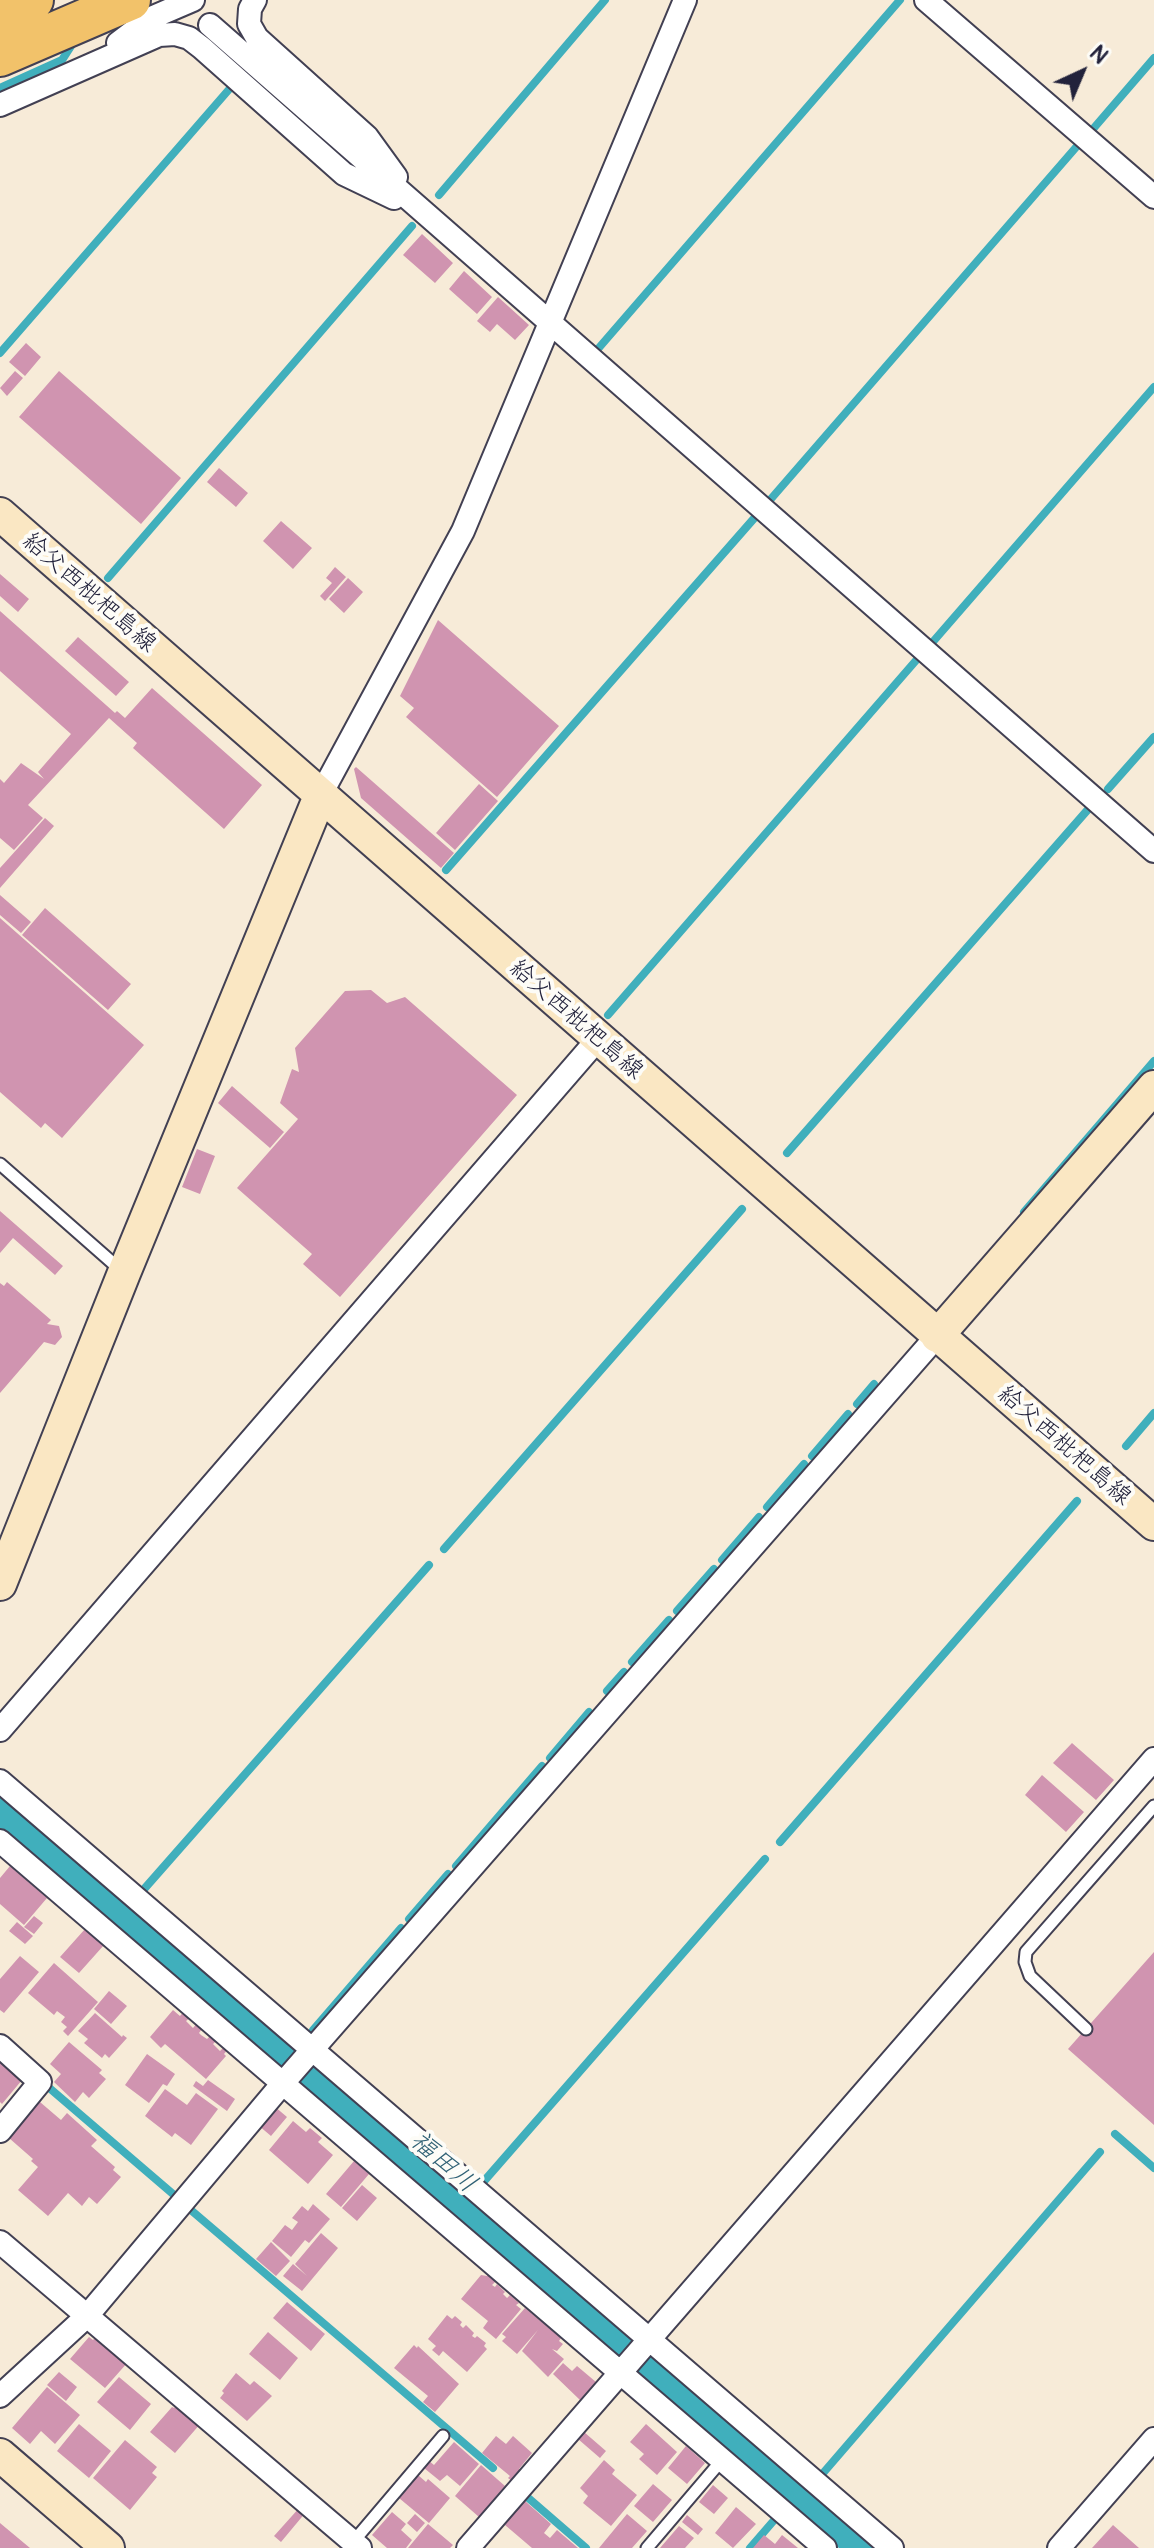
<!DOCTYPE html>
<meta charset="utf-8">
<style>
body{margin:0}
#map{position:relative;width:1154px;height:2548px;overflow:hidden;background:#f7ebd8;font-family:Pangolin,sans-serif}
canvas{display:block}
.north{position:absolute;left:1042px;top:32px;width:80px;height:80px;-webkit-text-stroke:6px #fdfcf7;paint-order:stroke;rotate:44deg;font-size:22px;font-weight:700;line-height:32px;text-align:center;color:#22223b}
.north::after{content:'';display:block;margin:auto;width:28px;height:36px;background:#22223b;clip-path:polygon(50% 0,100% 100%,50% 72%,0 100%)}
</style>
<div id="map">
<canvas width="1154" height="2548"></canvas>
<div class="north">N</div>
</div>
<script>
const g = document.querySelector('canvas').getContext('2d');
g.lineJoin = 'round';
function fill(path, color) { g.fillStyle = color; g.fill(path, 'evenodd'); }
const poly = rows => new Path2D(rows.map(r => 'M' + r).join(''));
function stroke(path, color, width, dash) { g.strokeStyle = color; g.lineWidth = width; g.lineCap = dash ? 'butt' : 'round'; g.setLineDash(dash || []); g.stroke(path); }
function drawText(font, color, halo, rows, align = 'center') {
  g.font = font + ' Pangolin,"Klee One",sans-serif'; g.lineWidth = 8; g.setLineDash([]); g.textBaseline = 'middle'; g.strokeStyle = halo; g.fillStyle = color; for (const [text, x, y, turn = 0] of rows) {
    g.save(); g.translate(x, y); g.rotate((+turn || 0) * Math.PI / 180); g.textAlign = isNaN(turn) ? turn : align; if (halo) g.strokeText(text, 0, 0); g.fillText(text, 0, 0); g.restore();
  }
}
fill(poly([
 [0,1796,296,2049,877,2548,839,2548,0,1828]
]), '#40afbc');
stroke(poly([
 [0,88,62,60,71,46],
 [1093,129,1154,58],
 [439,195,605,0],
 [597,350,900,0],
 [0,353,232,86],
 [770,500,1078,145],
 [108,578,412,226],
 [931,644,1154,387],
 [1108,789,1154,737],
 [446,870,757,515],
 [608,1015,919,657,915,653],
 [787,1153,1091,806],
 [1024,1212,1154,1061],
 [857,1404,874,1384],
 [1126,1446,1154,1413],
 [812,1456,848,1414],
 [767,1507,804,1464],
 [444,1549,742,1209],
 [722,1560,759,1517],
 [677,1611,714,1569],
 [632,1662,669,1620],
 [607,1691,624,1672],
 [550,1758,589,1712],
 [780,1842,1077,1501],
 [456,1866,542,1766],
 [145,1888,429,1565],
 [409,1919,448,1874],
 [313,2030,401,1928],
 [47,2086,173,2194],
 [1115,2134,1154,2168],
 [485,2180,765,1859],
 [192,2211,493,2468],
 [824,2472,1100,2152],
 [526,2496,586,2548],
 [750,2548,776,2518]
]), '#40afbc', 8);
fill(poly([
 [422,234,453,263,435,283,403,255],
 [464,271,492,297,477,314,449,289],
 [498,297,529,325,515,340,497,324,490,332,477,321],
 [26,343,41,357,25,376,9,362],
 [15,371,23,378,7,396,0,388],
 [59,371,181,478,141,524,19,417],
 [219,468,248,493,236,507,207,482],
 [281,521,312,548,293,569,263,541],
 [335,567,346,577,325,601,320,596,332,583,326,578],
 [0,574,29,599,18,612,0,596],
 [348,578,363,592,344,613,329,599],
 [0,611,115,713,117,711,125,718,152,688,262,785,224,829,133,748,137,743,109,718,28,805,43,818,14,850,0,838,0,779,4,783,21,763,44,779,38,772,71,734,0,671],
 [438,620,559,726,497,797,406,717,414,708,400,696],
 [78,637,129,682,116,696,65,651],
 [356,767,454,853,441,868,361,798,354,769],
 [479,784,498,801,455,850,436,833],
 [45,818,54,826,0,888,0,868],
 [0,895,31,922,21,933,0,915],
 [45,908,131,984,108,1010,22,935],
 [0,918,144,1045,62,1138,45,1123,41,1128,0,1092],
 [371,990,387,1003,405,997,517,1095,340,1297,303,1264,312,1254,237,1188,298,1119,280,1103,292,1069,299,1072,295,1048,345,991],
 [232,1086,284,1132,270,1148,218,1103],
 [197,1149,215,1156,200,1194,182,1187],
 [0,1211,63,1266,55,1275,13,1238,0,1253],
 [7,1282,51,1320,47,1324,59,1326,62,1337,55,1345,44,1342,0,1393,0,1283,4,1286],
 [1072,1743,1114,1780,1096,1800,1053,1763],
 [1042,1775,1084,1812,1066,1832,1025,1795],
 [10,1866,47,1898,24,1925,0,1904,0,1878],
 [34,1916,43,1923,34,1934,24,1927],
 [17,1922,33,1936,25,1944,9,1931],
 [85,1929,104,1945,79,1973,60,1957],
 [1154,1952,1154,2125,1068,2049],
 [20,1956,39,1972,4,2013,0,2010,0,1979],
 [54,1963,98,2002,68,2036,63,2031,67,2027,61,2022,65,2017,57,2011,54,2015,28,1993],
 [109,1991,127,2006,111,2024,94,2009],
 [173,2010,180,2016,185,2010,192,2016,186,2021,193,2028,199,2021,204,2026,199,2033,201,2035,207,2039,212,2034,218,2039,213,2044,220,2051,225,2046,228,2049,224,2054,226,2056,206,2079,165,2044,161,2048,150,2037],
 [95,2013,122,2037,123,2035,127,2038,109,2058,105,2054,102,2058,84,2043,88,2039,78,2031],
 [69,2042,102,2070,99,2073,106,2079,89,2098,83,2092,75,2102,54,2082,61,2074,50,2064],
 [147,2054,175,2074,167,2086,163,2084,149,2103,125,2085],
 [0,2062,22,2080,2,2104,0,2102],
 [208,2080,235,2099,227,2111,193,2086,196,2081,203,2086],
 [165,2089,187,2105,196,2093,218,2109,191,2145,175,2133,172,2137,145,2116],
 [40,2102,61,2120,67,2113,97,2140,91,2146,115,2167,113,2170,121,2177,97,2204,89,2197,82,2206,68,2193,48,2216,18,2190,38,2167,31,2161,33,2159,9,2138],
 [274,2106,287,2117,271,2136,258,2125],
 [293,2121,306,2132,310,2128,322,2138,318,2142,333,2155,308,2184,269,2150],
 [354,2161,369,2174,341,2207,326,2194],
 [362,2185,377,2198,357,2221,342,2208],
 [313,2204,330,2219,309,2243,305,2240,291,2257,272,2241,285,2225,292,2230,298,2222,292,2218,302,2206,308,2211],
 [321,2233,338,2248,302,2291,283,2276,293,2264,307,2276,295,2264],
 [271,2242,290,2261,276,2276,256,2259],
 [491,2271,499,2278,492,2285,495,2287,497,2284,505,2292,503,2294,507,2298,510,2295,519,2303,516,2305,521,2309,496,2339,483,2328,488,2321,461,2299,481,2275,487,2276],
 [287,2302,325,2334,311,2351,273,2318],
 [525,2308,561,2338,559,2341,563,2344,557,2351,552,2349,564,2359,548,2377,522,2351,538,2330,517,2354,502,2341,506,2337,502,2334],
 [447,2315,452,2319,455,2316,462,2322,460,2325,463,2328,466,2325,474,2333,472,2336,475,2338,477,2336,486,2343,484,2346,487,2349,467,2372,443,2351,439,2356,432,2350,436,2346,428,2339],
 [268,2332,298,2358,280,2380,249,2354],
 [97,2336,128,2362,105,2388,70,2359,89,2337,93,2340],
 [414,2345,417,2348,418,2346,459,2384,435,2412,423,2402,428,2396,394,2368],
 [563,2363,572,2371,577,2366,596,2382,580,2400,553,2374],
 [59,2372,77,2387,66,2401,47,2385],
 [236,2373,250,2385,254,2381,272,2396,247,2421,220,2398,224,2393,222,2391],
 [119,2377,151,2404,130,2430,97,2402],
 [47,2387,80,2415,55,2444,41,2431,30,2444,12,2428],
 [178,2404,201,2423,175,2453,150,2432,172,2407,174,2408],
 [79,2424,111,2451,89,2478,57,2451],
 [646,2424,677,2452,657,2475,639,2459,644,2454,630,2442],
 [584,2432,606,2451,600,2458,578,2439],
 [496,2436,506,2444,513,2436,532,2453,519,2469,523,2472,514,2483,508,2478,510,2476,482,2453],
 [125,2440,157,2467,152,2473,157,2477,130,2510,93,2478],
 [454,2442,479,2464,460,2486,447,2475,440,2481,424,2468,429,2461,434,2465],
 [686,2446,705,2463,687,2484,668,2468],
 [604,2460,615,2470,612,2474,637,2495,611,2526,583,2503,588,2496,580,2488],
 [481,2465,505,2486,479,2517,455,2496],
 [418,2475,426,2482,428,2479,450,2498,429,2523,399,2498],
 [653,2484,672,2500,653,2522,634,2506],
 [713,2485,728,2498,714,2514,699,2502],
 [525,2501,551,2524,544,2533,550,2538,557,2530,578,2548,532,2548,505,2525,506,2523,502,2519,513,2507,517,2510],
 [300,2507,306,2512,281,2542,274,2536],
 [736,2507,756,2524,733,2548,715,2533],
 [392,2512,406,2524,401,2530,412,2540,406,2548,387,2548,372,2535],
 [415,2514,425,2523,417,2532,407,2523],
 [627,2514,647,2531,632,2548,599,2548],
 [687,2515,703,2529,698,2535,682,2522],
 [0,2523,30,2548,0,2548],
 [428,2524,453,2545,450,2548,408,2548],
 [1113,2525,1139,2548,1092,2548],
 [679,2526,694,2538,685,2548,660,2548],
 [764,2535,775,2544,782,2535,798,2548,753,2548]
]), '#d094b0');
const lane = poly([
 [0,1164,123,1272],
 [1086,2029,1030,1976,1025,1962,1026,1952,1154,1806],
 [353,2542,443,2436],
 [647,2548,722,2460]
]);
const street = poly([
 [255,0,250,9,249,24,257,38,367,137,396,177],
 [926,0,1154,197],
 [210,25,1154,851],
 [118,43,151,18,193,0],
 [0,105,159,35,175,34,189,38,202,48,344,174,394,198],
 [320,796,463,531,685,0],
 [0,1730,598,1039],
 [0,1781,892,2548],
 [0,1841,825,2548],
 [0,2046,40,2082,0,2131],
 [0,2242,360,2548],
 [0,2396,87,2316,283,2083,937,1336],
 [468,2548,1154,1759],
 [1059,2548,1154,2439]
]);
const secondary = poly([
 [0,514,1154,1524],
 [937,1336,1154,1087],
 [0,1584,124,1273,320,796],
 [0,2455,108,2548]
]);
const highway = poly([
 [0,15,33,0],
 [0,56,130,0]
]);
stroke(lane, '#424053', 15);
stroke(street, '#424053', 26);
stroke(secondary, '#424053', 36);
stroke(highway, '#424053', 44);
stroke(lane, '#fff', 11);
stroke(street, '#fff', 22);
stroke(secondary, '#fae7c3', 32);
stroke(highway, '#f2c26a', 40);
drawText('24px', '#22223b', '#fdfcf7', [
 ["給父西枇杷島線",89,593,41],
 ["給父西枇杷島線",576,1020,41],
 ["給父西枇杷島線",1064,1446,41]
]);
drawText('italic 26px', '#306175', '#fdfcf7', [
 ["福田川",443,2163,41]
]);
</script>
